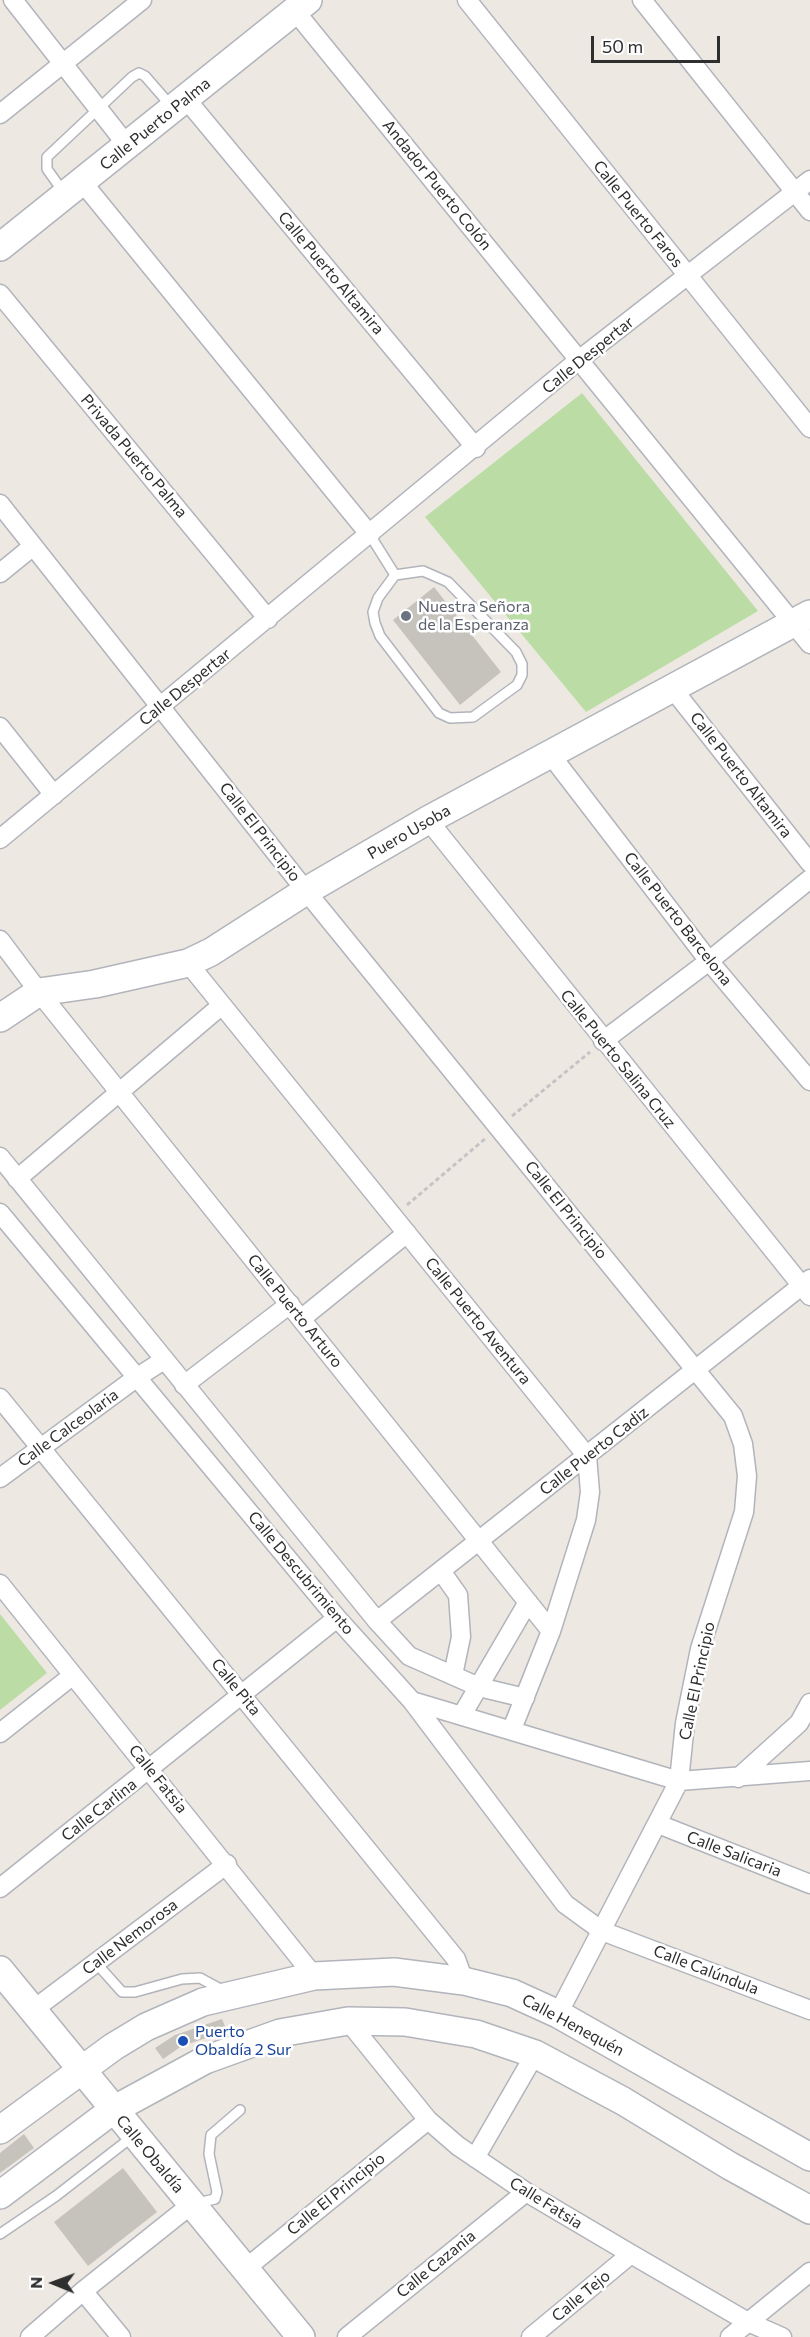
<!DOCTYPE html>
<meta charset="utf-8">
<style>
body{margin:0}
#map{position:relative;width:810px;height:2337px;overflow:hidden;background:#ede8e2;font-family:Commissioner,sans-serif}
canvas{display:block}
.north{position:absolute;left:24px;top:2253px;width:60px;height:60px;-webkit-text-stroke:4px #fff;paint-order:stroke;rotate:271deg;font-size:16px;font-weight:700;line-height:24px;text-align:center;color:#2e2e2e}
.north::after{content:'';display:block;margin:auto;width:21px;height:27px;background:#2e2e2e;clip-path:polygon(50% 0,100% 100%,50% 72%,0 100%)}
.scale{position:absolute;left:591px;top:36px;width:129px;height:27px;box-sizing:border-box;border:3px solid #2e2e2e;border-top:0;padding-left:8px;font-size:18px;line-height:21px;white-space:nowrap;color:#2e2e2e;-webkit-text-stroke:4px #fff;paint-order:stroke}
</style>
<div id="map">
<canvas width="810" height="2337"></canvas>
<div class="north">N</div>
<div class="scale">50 m</div>
</div>
<script>
const g = document.querySelector('canvas').getContext('2d');
g.lineJoin = 'round';
function fill(path, color) { g.fillStyle = color; g.fill(path, 'evenodd'); }
const poly = rows => new Path2D(rows.map(r => 'M' + r).join(''));
function stroke(path, color, width, dash) { g.strokeStyle = color; g.lineWidth = width; g.lineCap = dash ? 'butt' : 'round'; g.setLineDash(dash || []); g.stroke(path); }
function drawText(font, color, halo, rows, align = 'center') {
  g.font = font + ' Commissioner,sans-serif'; g.lineWidth = 5; g.setLineDash([]); g.textBaseline = 'middle'; g.strokeStyle = halo; g.fillStyle = color; for (const [text, x, y, turn = 0] of rows) {
    g.save(); g.translate(x, y); g.rotate((+turn || 0) * Math.PI / 180); g.textAlign = isNaN(turn) ? turn : align; if (halo) g.strokeText(text, 0, 0); g.fillText(text, 0, 0); g.restore();
  }
}
fill(poly([
 [582,393,758,611,586,712,425,517],
 [0,1614,47,1673,0,1710]
]), '#bbdda5');
fill(poly([
 [434,587,501,672,460,705,393,620],
 [222,2019,227,2031,182,2046,163,2059,155,2048,175,2035],
 [24,2134,34,2148,0,2173,0,2153],
 [123,2168,157,2212,88,2266,54,2222]
]), '#c6c3bd');
const lane = poly([
 [64,193,47,169,47,157,132,77,139,73,145,76,172,107],
 [370,535,395,575],
 [423,571,448,582,516,652,522,664,522,675,517,685,473,717,450,718,439,713,380,636,375,623,373,612,378,598,395,575,423,571],
 [96,1963,122,1992,135,1992,182,1979,200,1978,224,1991],
 [197,2203,215,2199,217,2192,209,2154,211,2135,240,2110],
 [0,2234,56,2196,132,2137]
]);
const street = poly([
 [13,0,126,144],
 [467,0,810,428],
 [642,0,810,211],
 [295,11,810,644],
 [186,99,476,448],
 [0,114,142,0],
 [83,183,370,535],
 [0,294,268,619],
 [0,504,306,891,733,1416,743,1444,747,1476,744,1512,700,1649,685,1723,679,1781,558,2014],
 [0,573,32,547],
 [672,688,810,863],
 [0,727,54,795],
 [550,754,709,961,810,1081],
 [428,820,810,1296],
 [0,839,580,359,810,180],
 [0,940,39,992,551,1631],
 [188,963,587,1456,590,1492,586,1520,551,1631,512,1729],
 [603,1041,709,961,810,879],
 [0,1157,377,1621,409,1656,479,1687,525,1698],
 [17,1179,222,1005],
 [0,1213,337,1618,412,1701,565,1904,602,1931,810,2010],
 [301,1319,407,1233],
 [184,1385,290,1304],
 [0,1398,456,1959,464,1981],
 [0,1478,136,1378,164,1360],
 [441,1571,458,1595,461,1637,453,1675],
 [0,1584,314,1976],
 [377,1621,810,1279],
 [412,1701,679,1781,810,1771],
 [462,1715,528,1602],
 [0,1733,72,1676],
 [738,1778,799,1723,810,1703],
 [658,1824,810,1884],
 [0,1888,337,1618],
 [33,2010,227,1864],
 [348,2021,428,2120,458,2146,526,2192,631,2254,748,2322,782,2337],
 [475,2158,535,2054],
 [245,2269,428,2120],
 [83,2291,121,2337],
 [30,2337,83,2291,192,2204],
 [347,2337,526,2192],
 [531,2337,631,2254],
 [730,2337,810,2272]
]);
const secondary = poly([
 [0,247,308,0],
 [0,1018,39,992,95,984,188,963,211,952,306,891,428,820,810,614],
 [0,1970,301,2337],
 [0,2130,113,2047,146,2027,203,2002,314,1976,394,1972,464,1981,512,1993,558,2014,810,2157],
 [0,2195,113,2110,205,2060,280,2033,348,2021,405,2022,476,2034,535,2054,623,2101,730,2166,810,2210]
]);
stroke(lane, '#b2b4bc', 12);
stroke(street, '#b2b4bc', 21);
stroke(secondary, '#b2b4bc', 30);
stroke(poly([
 [512,1116,590,1052],
 [407,1205,486,1138]
]), '#c4c4c4', 3, [4.5, 3]);
stroke(lane, '#fff', 9);
stroke(street, '#fff', 18);
stroke(secondary, '#fff', 27);
for (const [x, y, r, color] of [
 [406,616,6,"#6b7280"],
 [183,2041,6,"#1a4fb4"]
]) { const dot = new Path2D(); dot.arc(x, y, r, 0, 2 * Math.PI); g.fillStyle = color; g.fill(dot); stroke(dot, '#fff', 2); }
drawText('16px', '#2e2e2e', '#fff', [
 ["Calle Puerto Palma",155,124,-39],
 ["Andador Puerto Colón",437,185,51],
 ["Calle Puerto Faros",638,214,51],
 ["Calle Puerto Altamira",331,273,50],
 ["Calle Despertar",588,355,-39],
 ["Privada Puerto Palma",134,456,50],
 ["Calle Despertar",185,687,-39],
 ["Calle Puerto Altamira",741,775,52],
 ["Calle El Principio",260,832,52],
 ["Puero Usoba",409,832,-30],
 ["Calle Puerto Barcelona",678,919,52],
 ["Calle Puerto Salina Cruz",618,1059,51],
 ["Calle El Principio",566,1210,51],
 ["Calle Puerto Arturo",295,1311,51],
 ["Calle Puerto Aventura",478,1321,51],
 ["Calle Calceolaria",68,1428,-36],
 ["Calle Puerto Cadiz",594,1451,-38],
 ["Calle Descubrimiento",301,1573,50],
 ["Calle El Principio",697,1681,-78],
 ["Calle Pita",236,1687,51],
 ["Calle Fatsia",158,1779,51],
 ["Calle Carlina",99,1810,-38],
 ["Calle Salicaria",734,1854,21],
 ["Calle Nemorosa",130,1937,-37],
 ["Calle Calúndula",706,1970,21],
 ["Calle Henequén",573,2025,28],
 ["Calle Obaldía",150,2154,50],
 ["Calle El Principio",336,2194,-39],
 ["Calle Fatsia",546,2203,32],
 ["Calle Cazania",436,2264,-39],
 ["Calle Tejo",581,2296,-40]
]);
drawText('16px', '#5b616d', '#fff', [
 ["Nuestra Señora",418,607],
 ["de la Esperanza",418,625]
], 'left');
drawText('16px', '#164399', '#fff', [
 ["Puerto",195,2032],
 ["Obaldía 2 Sur",195,2050]
], 'left');
</script>
